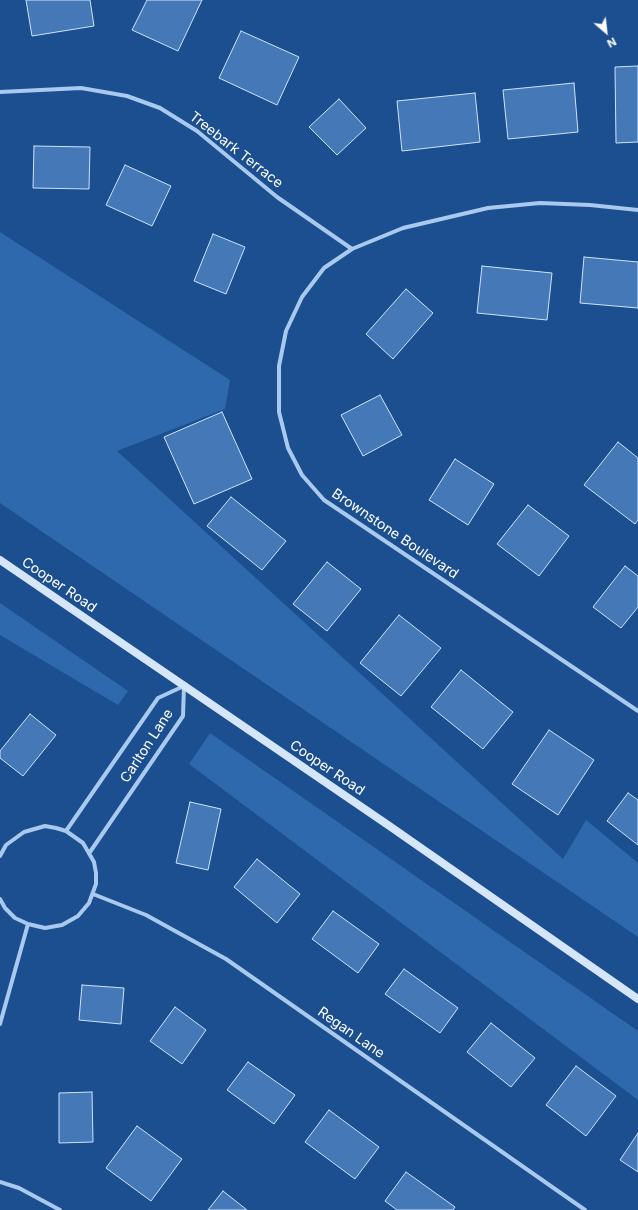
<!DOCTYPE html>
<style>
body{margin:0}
#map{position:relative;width:638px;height:1210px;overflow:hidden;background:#1b4f8f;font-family:Inter,sans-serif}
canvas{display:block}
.north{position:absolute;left:586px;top:12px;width:40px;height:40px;-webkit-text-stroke:3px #1b4f8f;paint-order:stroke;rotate:152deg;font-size:11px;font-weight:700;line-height:16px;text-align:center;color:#fff}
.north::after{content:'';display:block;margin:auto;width:14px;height:18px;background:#fff;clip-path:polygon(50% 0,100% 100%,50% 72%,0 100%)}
</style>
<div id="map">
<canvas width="638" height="1210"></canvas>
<div class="north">N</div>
</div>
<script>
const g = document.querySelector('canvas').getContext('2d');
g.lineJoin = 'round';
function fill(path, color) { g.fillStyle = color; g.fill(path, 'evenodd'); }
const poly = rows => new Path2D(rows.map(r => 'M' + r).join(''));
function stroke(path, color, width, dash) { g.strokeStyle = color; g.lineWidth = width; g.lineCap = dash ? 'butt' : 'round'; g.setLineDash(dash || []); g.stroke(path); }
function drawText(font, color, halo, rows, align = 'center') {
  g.font = font + ' Inter,sans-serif'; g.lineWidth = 3; g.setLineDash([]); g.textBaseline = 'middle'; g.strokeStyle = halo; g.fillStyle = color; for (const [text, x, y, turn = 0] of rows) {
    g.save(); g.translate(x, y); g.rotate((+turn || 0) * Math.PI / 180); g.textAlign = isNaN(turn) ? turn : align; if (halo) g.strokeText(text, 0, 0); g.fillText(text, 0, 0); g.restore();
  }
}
fill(poly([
 [0,232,230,380,225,409,117,451,563,859,586,820,638,863,638,937,0,503],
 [0,603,128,691,118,705,0,635],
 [210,733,638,1031,638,1100,189,764]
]), '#2e69ad');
const building = poly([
 [26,0,90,0,94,26,32,36,26,0],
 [147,0,202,0,178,51,132,30,147,0],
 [241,31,299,57,277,105,219,78,241,31],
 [638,66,638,142,616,143,615,67,638,66],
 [574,83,578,132,508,139,503,90,574,83],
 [475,93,480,142,402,151,397,101,475,93],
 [339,99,366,128,337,155,309,127,339,99],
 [34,146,90,147,89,189,33,188,34,146],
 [125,165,171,186,152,226,106,205,125,165],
 [213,234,245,247,226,294,194,281,213,234],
 [584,257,638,262,638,308,580,303,584,257],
 [482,266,552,273,547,320,477,313,482,266],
 [406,289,433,313,393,359,366,334,406,289],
 [380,395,402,435,363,456,341,415,380,395],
 [222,412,252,479,194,504,164,437,222,412],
 [618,442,638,458,638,520,635,524,584,485,618,442],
 [455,459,494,484,468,525,429,500,455,459],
 [231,497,286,541,262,570,207,526,231,497],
 [528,505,569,536,539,576,497,544,528,505],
 [327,562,361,589,327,631,293,604,327,562],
 [625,566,638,576,638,607,621,628,593,607,625,566],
 [399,615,441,648,401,696,360,663,399,615],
 [461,670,513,712,483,749,431,707,461,670],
 [30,714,56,735,23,776,0,758,0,751,30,714],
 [549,730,594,760,558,815,512,784,549,730],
 [628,793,638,800,638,845,607,821,628,793],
 [190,802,221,809,208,870,176,863,190,802],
 [257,859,300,894,277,923,234,887,257,859],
 [333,911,379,944,358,973,312,939,333,911],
 [404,969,458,1008,440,1033,385,994,404,969],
 [82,985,124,988,121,1024,79,1020,82,985],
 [175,1007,206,1030,182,1064,150,1041,175,1007],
 [491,1023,535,1058,511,1087,467,1052,491,1023],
 [248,1062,295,1095,274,1124,227,1090,248,1062],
 [576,1066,616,1096,586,1136,546,1105,576,1066],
 [92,1092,93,1142,59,1143,59,1093,92,1092],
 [329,1110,379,1147,355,1179,305,1142,329,1110],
 [137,1126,182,1159,151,1201,106,1168,137,1126],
 [638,1133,638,1172,620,1160,638,1133],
 [406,1172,455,1207,453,1210,397,1210,385,1201,406,1172],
 [223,1191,247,1210,208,1210,223,1191]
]);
fill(building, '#4478b7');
stroke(building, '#cfe3fa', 1);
stroke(poly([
 [0,92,81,88,127,96,160,108,197,131,277,197,352,249],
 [638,210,590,205,540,203,488,208,403,228,352,249,324,268,302,297,286,331,279,366,279,412,288,448,302,475,324,500,638,711],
 [66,831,158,698,184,686,183,716,90,852],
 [0,856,6,845,24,832,45,826,56,828,66,831,83,843,94,862,96,873,96,884,89,903,78,916,62,925,45,928,28,924,15,918,5,908,0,899],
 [93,894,146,915,226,959,585,1210],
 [0,1024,28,924],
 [0,1182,19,1188,60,1210]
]), '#a9c9ee', 4);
stroke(poly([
 [0,560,388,825,638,999]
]), '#d6e6fa', 8);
drawText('14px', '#fff', '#1b4f8f', [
 ["Treebark Terrace",236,150,38],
 ["Brownstone Boulevard",395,534,34],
 ["Cooper Road",59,585,34],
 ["Carlton Lane",147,746,-57],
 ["Cooper Road",327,768,34],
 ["Regan Lane",351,1033,35]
]);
</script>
